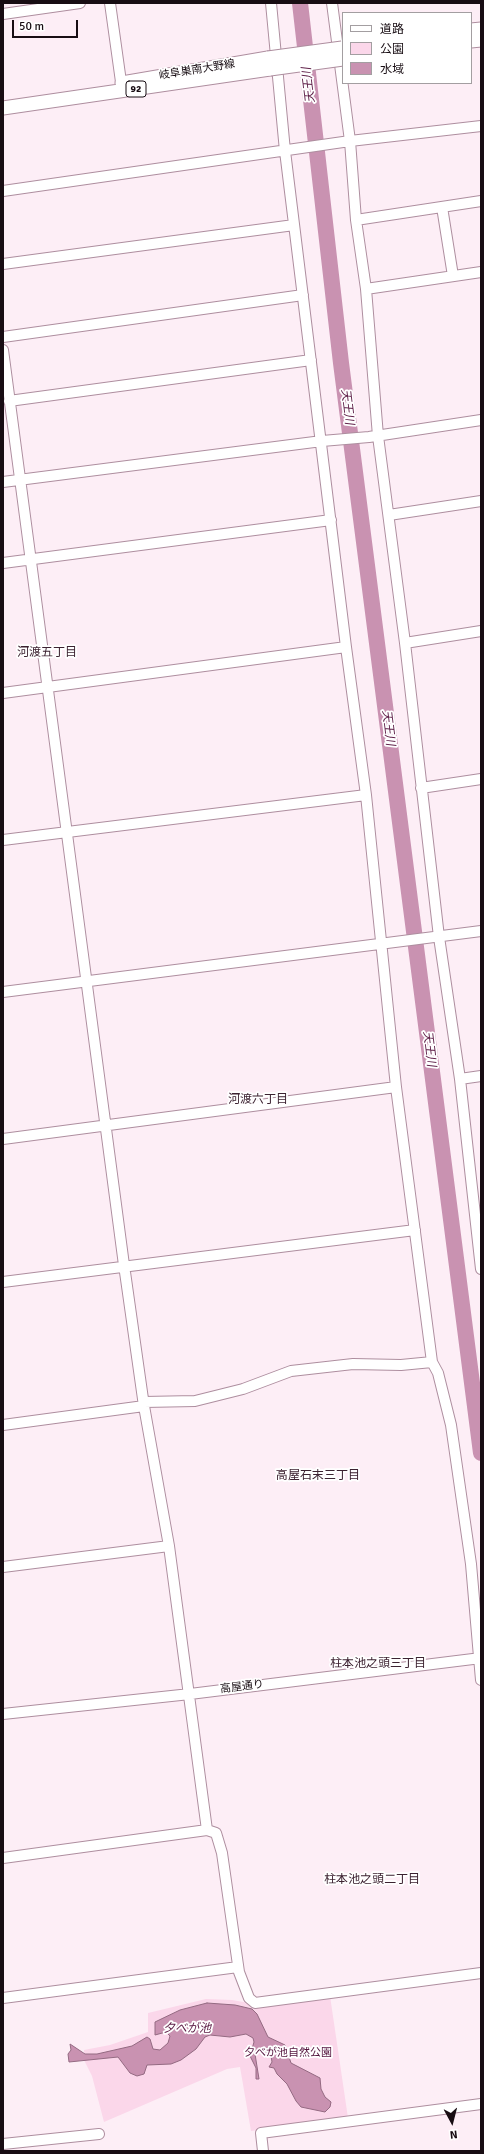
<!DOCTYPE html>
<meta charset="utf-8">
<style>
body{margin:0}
#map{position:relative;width:484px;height:2154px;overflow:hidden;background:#fdeef6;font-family:Signika,"Noto Sans JP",sans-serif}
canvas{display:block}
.frame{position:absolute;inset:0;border:4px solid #180d13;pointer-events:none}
.legend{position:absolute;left:342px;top:12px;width:130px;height:72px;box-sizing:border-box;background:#fff;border:1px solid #a39ea1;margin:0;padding:5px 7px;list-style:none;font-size:12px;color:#180d13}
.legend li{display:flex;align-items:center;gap:8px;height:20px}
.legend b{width:20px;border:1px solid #a39ea1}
.north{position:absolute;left:432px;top:2102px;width:40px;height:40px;-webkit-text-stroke:3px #fff;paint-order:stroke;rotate:173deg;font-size:11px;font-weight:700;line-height:16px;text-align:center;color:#180d13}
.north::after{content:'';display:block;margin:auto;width:14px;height:18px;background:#180d13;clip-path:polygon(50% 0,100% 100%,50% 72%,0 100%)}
.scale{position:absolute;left:12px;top:20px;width:66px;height:18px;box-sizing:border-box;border:2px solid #180d13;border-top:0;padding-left:5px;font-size:12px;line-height:14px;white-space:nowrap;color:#180d13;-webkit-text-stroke:3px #fff;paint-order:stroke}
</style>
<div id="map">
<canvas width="484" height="2154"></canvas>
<div class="frame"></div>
<ul class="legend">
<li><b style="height:5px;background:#fff"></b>道路</li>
<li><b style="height:11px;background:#fbd7ea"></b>公園</li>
<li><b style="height:11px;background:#c992b1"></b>水域</li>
</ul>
<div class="north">N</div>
<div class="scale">50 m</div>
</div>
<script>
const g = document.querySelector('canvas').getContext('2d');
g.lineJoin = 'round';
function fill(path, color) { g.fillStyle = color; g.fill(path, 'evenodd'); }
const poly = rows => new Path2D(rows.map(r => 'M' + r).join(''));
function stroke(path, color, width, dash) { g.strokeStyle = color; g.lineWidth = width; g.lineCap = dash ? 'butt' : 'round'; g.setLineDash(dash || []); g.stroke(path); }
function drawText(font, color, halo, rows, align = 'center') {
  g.font = font + ' Signika,"Noto Sans JP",sans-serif'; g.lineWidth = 3.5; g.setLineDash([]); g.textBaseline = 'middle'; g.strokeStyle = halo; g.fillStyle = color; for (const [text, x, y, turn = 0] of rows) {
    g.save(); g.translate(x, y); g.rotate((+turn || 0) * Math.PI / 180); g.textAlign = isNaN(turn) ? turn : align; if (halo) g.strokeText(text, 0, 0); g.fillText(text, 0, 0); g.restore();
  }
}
fill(poly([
 [330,1996,348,2118,251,2131,240,2067,227,2069,104,2122,92,2076,84,2060,84,2050,110,2045,148,2032,148,2013,206,1999,232,2000,249,2003]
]), '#fbd7ea');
const water = poly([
 [207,2003,235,2005,252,2009,257,2014,268,2037,285,2045,291,2063,320,2078,321,2089,325,2097,331,2102,330,2107,325,2112,301,2107,296,2101,287,2084,277,2074,274,2068,269,2067,272,2062,271,2056,267,2052,260,2051,255,2054,259,2079,256,2079,256,2068,250,2056,254,2042,253,2038,246,2034,230,2037,210,2035,205,2037,196,2049,181,2060,171,2064,147,2065,144,2074,137,2076,130,2073,118,2057,69,2062,68,2054,71,2050,70,2044,85,2054,97,2054,132,2046,147,2037,150,2039,153,2049,160,2050,168,2043,170,2036,166,2032,155,2035,155,2022,180,2010,207,2003]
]);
fill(water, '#c992b1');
stroke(water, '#946a82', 1);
stroke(poly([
 [300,3,341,363,481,1453]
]), '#c992b1', 16);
const minor = poly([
 [110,3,122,89],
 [271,3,285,151,346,647,366,795,396,1087,432,1362,438,1373,451,1425,471,1564,481,1680],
 [332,3,350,141,356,220,366,289,378,436,405,643,439,937,460,1079,481,1269],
 [3,14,80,3],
 [3,191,350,141,481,126],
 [442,207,453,276],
 [356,220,481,201],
 [3,264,294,225],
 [366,289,481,272],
 [3,337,303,295],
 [3,350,124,1265,144,1406,169,1546,207,1830],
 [9,401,311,360],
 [3,482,322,441,369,437,481,420],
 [389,515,481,501],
 [3,563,331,520],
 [405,643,481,631],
 [3,693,346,647],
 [421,788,481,779],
 [3,840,366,795],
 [3,992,481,931],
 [460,1079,481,1076],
 [3,1139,396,1087],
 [3,1282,415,1230],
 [144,1402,195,1401,243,1389,291,1371,353,1364,401,1365,432,1362],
 [3,1425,144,1406],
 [3,1567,169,1546],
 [3,1714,190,1694,481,1658],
 [3,1858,207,1830,216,1833,222,1853,239,1972,249,1998,255,2003,481,1973],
 [3,1998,238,1967],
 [3,2144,99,2134],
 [263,2151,261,2133,481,2104]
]);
const major = poly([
 [471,30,481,29],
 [471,41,481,40],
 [122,83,268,58],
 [3,108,270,69]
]);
stroke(minor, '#ae8e9f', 12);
stroke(major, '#ae8e9f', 15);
stroke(minor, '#fff', 10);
stroke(major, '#fff', 13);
const majorBridge = poly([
 [268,58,342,48],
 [270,69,343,59]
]);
stroke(majorBridge, '#ae8e9f', 15, []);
stroke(majorBridge, '#fff', 13);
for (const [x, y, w] of [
 [136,89,20]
]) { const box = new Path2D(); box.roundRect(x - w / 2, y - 8, w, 16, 3); g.fillStyle = '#fff'; g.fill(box); stroke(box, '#180d13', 1); }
drawText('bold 10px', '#180d13', null, [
 ["92",136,89]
]);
drawText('11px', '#180d13', '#fff', [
 ["岐阜巣南大野線",197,70,-9],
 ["高屋通り",242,1687,-7]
]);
drawText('11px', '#53133d', '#fff', [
 ["夕べが池自然公園",288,2053]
]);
drawText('italic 12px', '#5a1943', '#fff', [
 ["天王川",309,85,-97],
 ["天王川",347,407,83],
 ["天王川",388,728,83],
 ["天王川",429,1049,83],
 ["夕べが池",187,2029]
]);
drawText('12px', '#3c2231', '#fff', [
 ["河渡五丁目",47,653],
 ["河渡六丁目",258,1100],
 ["高屋石末三丁目",318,1476],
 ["柱本池之頭三丁目",378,1664],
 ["柱本池之頭二丁目",372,1880]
]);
</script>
